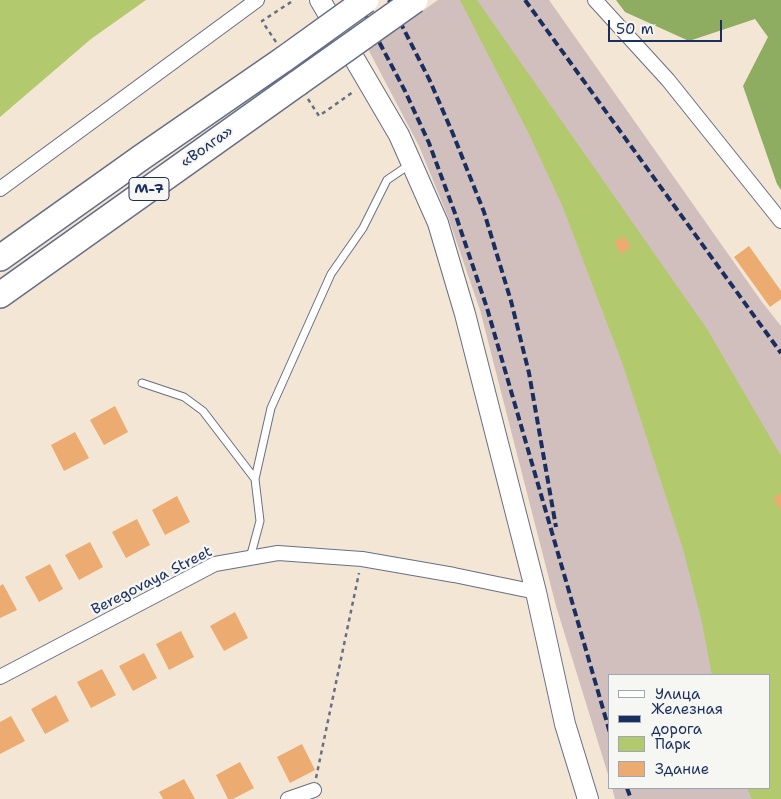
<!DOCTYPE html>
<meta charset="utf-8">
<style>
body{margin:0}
#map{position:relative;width:781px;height:799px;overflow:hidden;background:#f4e6d4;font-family:"Shantell Sans",sans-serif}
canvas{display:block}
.legend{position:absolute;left:608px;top:674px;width:162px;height:115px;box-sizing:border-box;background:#f6f6f2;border:1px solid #9ea6b7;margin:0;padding:6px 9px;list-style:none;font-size:15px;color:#1b2f5e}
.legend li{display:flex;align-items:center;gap:10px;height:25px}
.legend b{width:25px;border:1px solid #9ea6b7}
.scale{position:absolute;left:608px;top:20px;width:114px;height:22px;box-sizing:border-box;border:2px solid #1b2f5e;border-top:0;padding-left:6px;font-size:15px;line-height:18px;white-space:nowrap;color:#1b2f5e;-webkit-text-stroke:4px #f6f6f2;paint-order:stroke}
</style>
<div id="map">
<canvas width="781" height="799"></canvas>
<ul class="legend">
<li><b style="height:6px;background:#fff"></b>Улица</li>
<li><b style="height:6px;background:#1b2f5e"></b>Железная дорога</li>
<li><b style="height:14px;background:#b3c96d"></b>Парк</li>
<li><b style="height:14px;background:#ecab71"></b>Здание</li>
</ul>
<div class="scale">50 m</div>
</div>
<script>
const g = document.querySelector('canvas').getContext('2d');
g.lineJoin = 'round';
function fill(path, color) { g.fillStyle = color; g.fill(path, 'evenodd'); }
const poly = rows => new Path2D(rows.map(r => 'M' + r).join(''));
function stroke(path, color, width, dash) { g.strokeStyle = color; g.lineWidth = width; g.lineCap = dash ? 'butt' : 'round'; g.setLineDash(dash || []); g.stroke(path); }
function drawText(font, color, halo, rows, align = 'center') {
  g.font = font + ' "Shantell Sans",sans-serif'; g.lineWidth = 4.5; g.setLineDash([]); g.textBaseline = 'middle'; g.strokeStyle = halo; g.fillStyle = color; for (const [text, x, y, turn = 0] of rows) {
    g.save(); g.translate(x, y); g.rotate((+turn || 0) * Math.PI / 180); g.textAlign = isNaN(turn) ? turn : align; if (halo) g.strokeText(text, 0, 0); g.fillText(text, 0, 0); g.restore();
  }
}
fill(poly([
 [438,0,549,0,762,302,781,326,781,799,615,799,612,788,770,788,770,675,610,675,610,781,556,606,480,310,448,217,419,146,368,49]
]), '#d1bfbe');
fill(poly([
 [0,0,146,0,91,39,0,117],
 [460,0,477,0,707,329,781,456,781,799,752,799,747,788,770,788,770,675,712,675,701,618,683,549,623,365,562,205,528,132]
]), '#b3c96d');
fill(poly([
 [616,0,781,0,781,190,777,184,743,86,768,37,755,19,689,41,625,12]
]), '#8ead60');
fill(poly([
 [624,236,631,247,621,254,614,243],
 [749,246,781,291,781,299,770,307,734,257],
 [115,406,128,432,104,445,90,420],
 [75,432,89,458,64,471,51,445],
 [781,493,781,510,773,499],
 [177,496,190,522,165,535,152,510],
 [137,519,150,545,126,558,112,532],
 [90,542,103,567,79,580,65,555],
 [50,564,63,589,39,602,25,577],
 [3,584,17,610,0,618,0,586],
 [235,612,248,638,224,651,210,626],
 [181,631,194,657,169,670,156,644],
 [144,653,157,678,133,691,119,666],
 [102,669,116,695,91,708,77,682],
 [56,695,69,721,45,734,31,709],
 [11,716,25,741,0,754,0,722],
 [302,744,315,770,290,783,277,757],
 [240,762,254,788,233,799,228,799,216,775],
 [184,779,195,799,163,799,159,792]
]), '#ecab71');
const lane = poly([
 [142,383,184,397,203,411,255,479],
 [250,558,260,521,255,479,271,408,331,274,363,228,387,180,409,165]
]);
const street = poly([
 [595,0,668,80,781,221],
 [0,189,257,0],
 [0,677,215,564,278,553,362,559,454,575,536,592],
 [288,799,314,790]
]);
const secondary = poly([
 [320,0,399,135,438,223,465,314,536,592,565,724,588,799]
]);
const highway = poly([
 [0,258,142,157,284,59],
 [0,295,298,83]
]);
stroke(lane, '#676f87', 9);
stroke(street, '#676f87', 16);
stroke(secondary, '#676f87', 22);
stroke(highway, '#676f87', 28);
stroke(poly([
 [276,42,262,21,294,0],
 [308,99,319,116,353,92],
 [316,778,359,573]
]), '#676f87', 2.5, [4, 4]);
stroke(lane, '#fff', 7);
stroke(street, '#fff', 14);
stroke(secondary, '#fff', 20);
stroke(highway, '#fff', 25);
stroke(poly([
 [357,0,405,91,429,143,456,216,487,308,610,733],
 [389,0,430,81,453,134,484,212,511,301,529,373,556,527],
 [525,0,781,353],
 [627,788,631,799]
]), '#1b2f5e', 4, [8, 4]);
const highwayBridge = poly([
 [284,59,366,0],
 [298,83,415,0]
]);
stroke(highwayBridge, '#676f87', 28, []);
stroke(highwayBridge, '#fff', 25);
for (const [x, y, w] of [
 [149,189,40]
]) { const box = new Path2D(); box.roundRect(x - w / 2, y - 11.5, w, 23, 4); g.fillStyle = '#f6f6f2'; g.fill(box); stroke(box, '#1b2f5e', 1); }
drawText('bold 14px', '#1b2f5e', null, [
 ["М-7",149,189]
]);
drawText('15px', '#1b2f5e', '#f6f6f2', [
 ["«Волга»",207,147,-35],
 ["Beregovaya Street",152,581,-27]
]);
</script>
